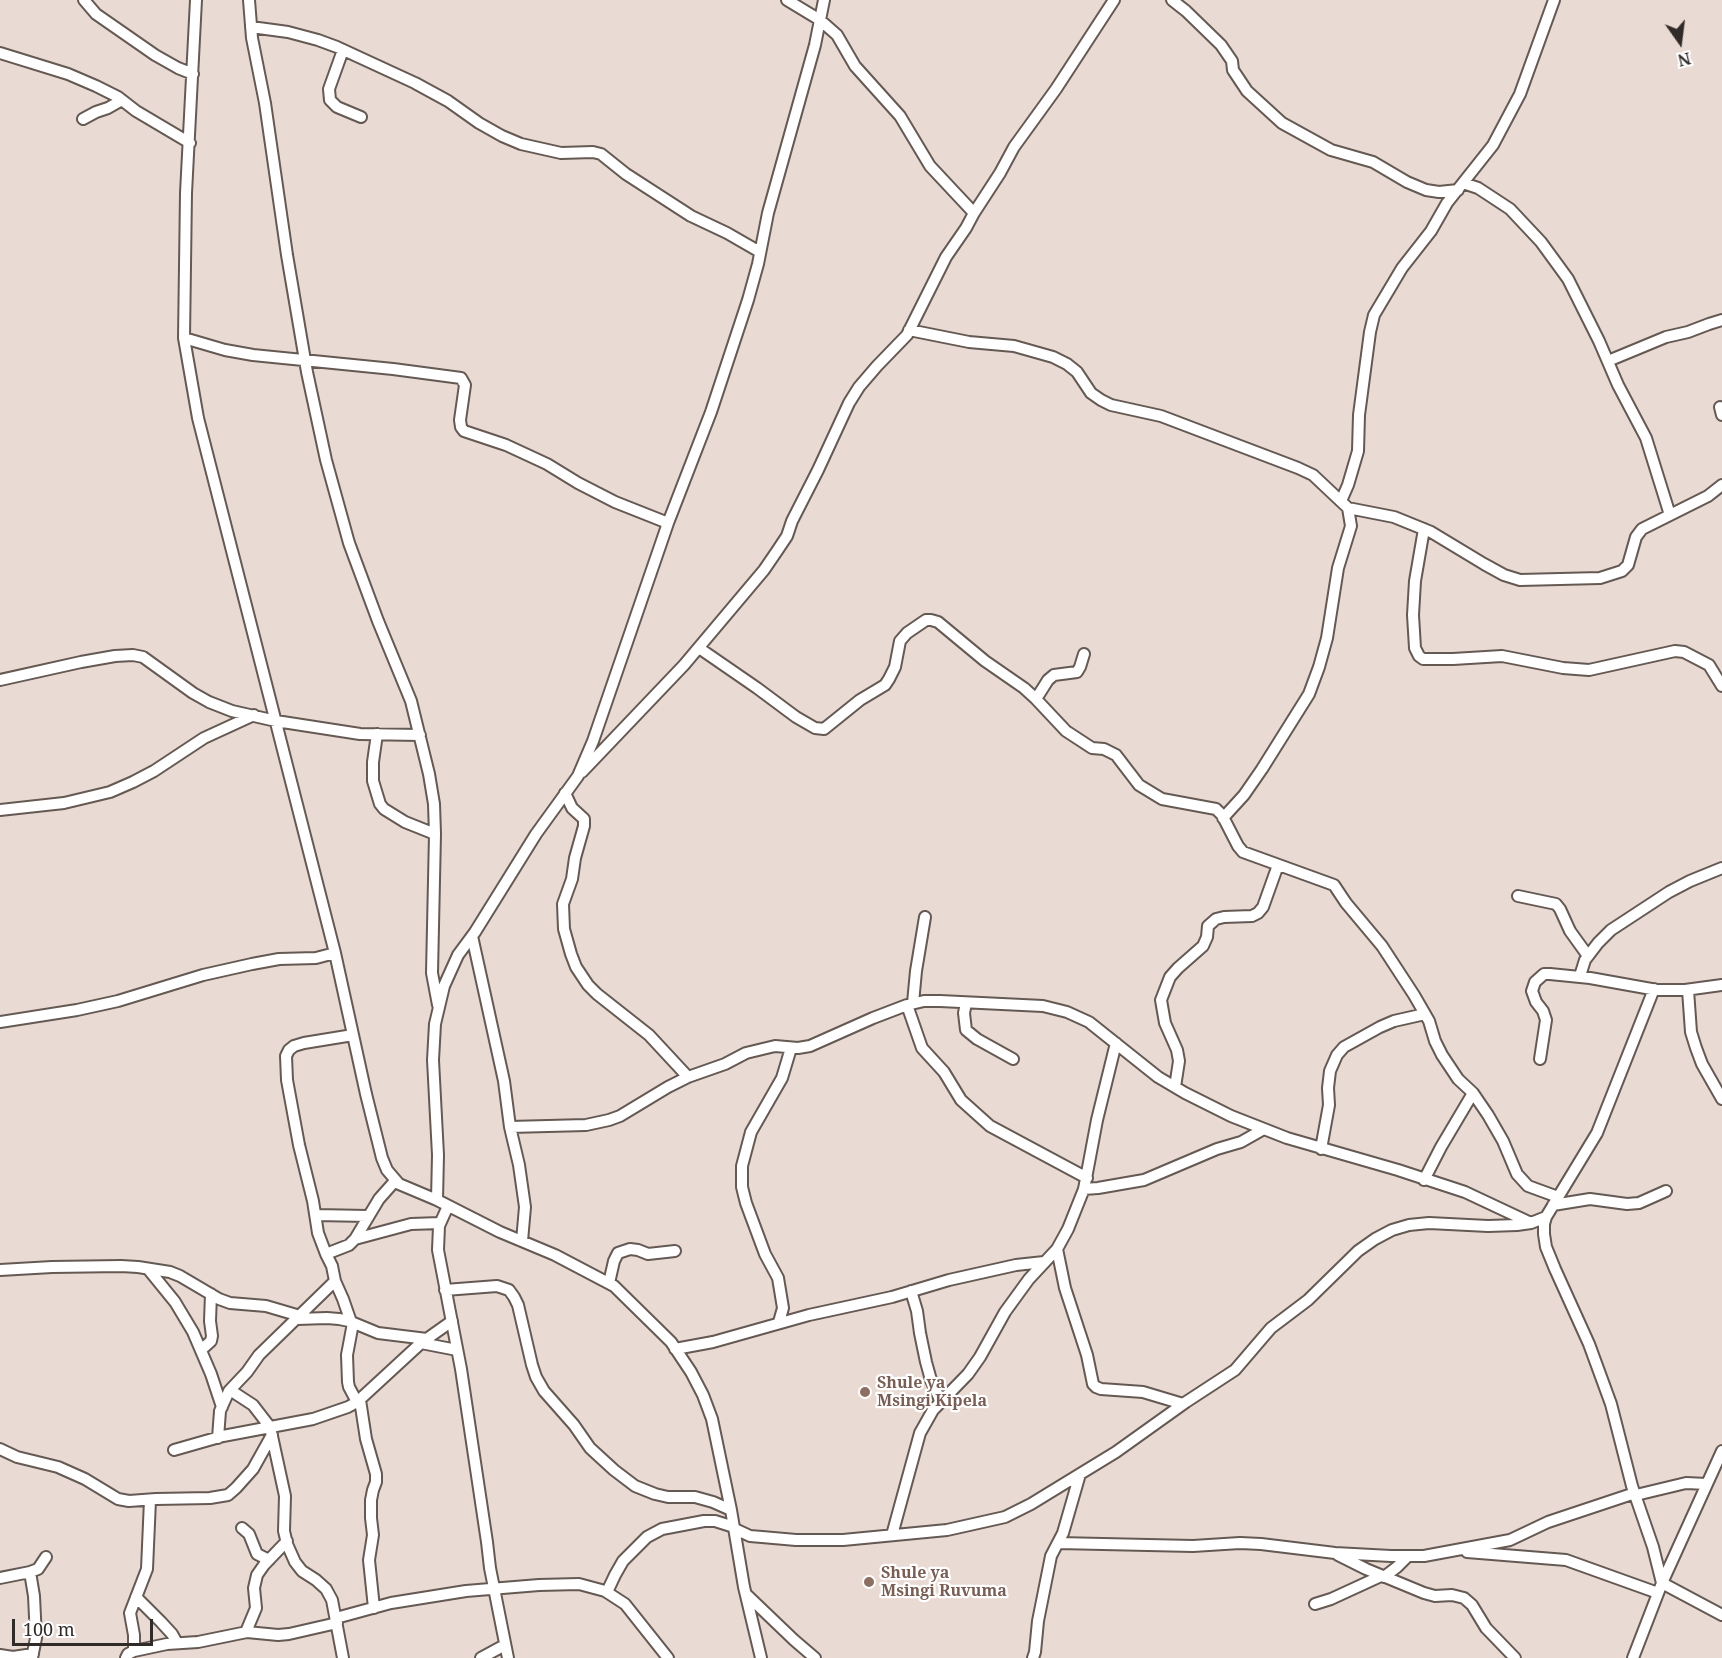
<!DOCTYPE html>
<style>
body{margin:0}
#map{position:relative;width:1722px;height:1658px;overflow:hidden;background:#eadad4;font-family:"Noto Serif",serif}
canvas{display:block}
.north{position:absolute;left:1650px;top:12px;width:60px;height:60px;-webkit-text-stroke:4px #fff;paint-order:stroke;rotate:166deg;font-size:16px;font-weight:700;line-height:24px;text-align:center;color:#302a28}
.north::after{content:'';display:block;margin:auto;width:21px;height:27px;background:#302a28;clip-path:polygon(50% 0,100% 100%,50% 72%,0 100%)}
.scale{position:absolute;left:12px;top:1619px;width:141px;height:27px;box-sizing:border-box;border:3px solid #302a28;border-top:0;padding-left:8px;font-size:18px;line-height:21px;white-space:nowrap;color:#302a28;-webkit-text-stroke:4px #fff;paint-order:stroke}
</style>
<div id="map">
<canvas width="1722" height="1658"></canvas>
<div class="north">N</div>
<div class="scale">100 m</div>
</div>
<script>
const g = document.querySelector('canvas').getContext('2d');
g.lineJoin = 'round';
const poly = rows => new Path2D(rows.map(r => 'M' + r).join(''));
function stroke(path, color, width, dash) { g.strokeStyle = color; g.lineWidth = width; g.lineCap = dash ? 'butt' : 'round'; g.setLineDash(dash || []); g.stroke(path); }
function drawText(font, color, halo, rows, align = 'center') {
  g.font = font + ' "Noto Serif",serif'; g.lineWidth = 4.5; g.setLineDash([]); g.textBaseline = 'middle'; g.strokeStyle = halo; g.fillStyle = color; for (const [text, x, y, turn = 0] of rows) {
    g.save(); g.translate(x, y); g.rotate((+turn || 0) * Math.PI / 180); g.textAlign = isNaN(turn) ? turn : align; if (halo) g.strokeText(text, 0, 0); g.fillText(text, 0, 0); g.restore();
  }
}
const minor = poly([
 [84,0,96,14,155,55,178,68,193,74],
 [196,0,186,193,184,338,198,418,335,953,366,1094,382,1158,387,1170,399,1184,437,1200,500,1232,555,1255,614,1286,671,1342,691,1372,703,1395,712,1419,731,1510,744,1587,761,1658],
 [249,0,252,38,265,103,287,255,307,372,326,460,349,543,378,621,411,701,429,774,434,804,435,834,432,973,438,1005],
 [787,0,820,20,837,35,855,66,900,116,930,166,974,213],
 [1172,0,1186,11,1221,45,1232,61,1233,70,1247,91,1282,123,1331,150,1373,162,1407,182,1426,190,1439,192,1458,190],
 [251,27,288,32,318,40,337,47,415,83,448,101,479,123,502,136,521,144,561,153,593,152,601,154,626,174,691,216,727,233,760,252],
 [343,50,329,89,330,100,337,107,361,117],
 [0,53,68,74,96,86,118,97,136,111,190,143],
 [83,119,96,112,108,108,122,100],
 [1463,183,1478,188,1510,209,1541,242,1568,279,1599,341,1618,385,1646,438,1670,515],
 [909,330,969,342,1014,346,1053,357,1067,364,1077,372,1091,393,1101,400,1111,405,1161,416,1298,468,1313,475,1348,508,1394,517,1431,532,1484,564,1504,575,1520,580,1600,578,1622,571,1628,565,1636,537,1642,529,1708,496,1722,485],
 [184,338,225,350,253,355,393,369,461,378,465,385,460,420,461,427,464,431,506,445,547,464,578,483,615,502,668,523],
 [1608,361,1666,337,1688,332,1709,324,1722,320],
 [1720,407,1722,415],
 [1341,501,1348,485,1358,451,1359,415,1370,332,1374,315,1402,268,1431,231,1447,203,1493,145,1520,94,1554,0],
 [1424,529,1415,581,1413,615,1415,648,1419,656,1423,659,1453,659,1502,656,1563,668,1589,670,1675,651,1684,652,1709,665,1722,686],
 [699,648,757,688,796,717,815,728,824,729,860,700,885,685,889,679,895,667,900,641,907,633,926,620,931,620,938,622,985,661,1024,688,1035,698,1066,731,1092,748,1104,749,1116,755,1139,785,1162,799,1216,809,1222,815,1238,846,1243,852,1334,885,1346,903,1382,946,1414,995,1429,1021,1435,1041,1442,1055,1458,1079,1473,1093,1488,1115,1503,1141,1517,1174,1528,1186,1558,1197],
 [0,680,81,662,115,656,133,655,143,657,193,693,209,702,232,711,276,721,360,734,420,735],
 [1036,699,1048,680,1054,675,1077,672,1080,667,1084,654],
 [377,734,373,762,373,781,380,804,384,809,405,822,435,834],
 [582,772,684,665,764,570,777,551,787,536,792,521,818,470,849,403,859,387,877,366,907,335,946,257,966,228,974,213,1000,173,1014,147,1056,89,1114,0],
 [565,793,572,808,584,819,584,826,575,858,572,879,563,904,564,929,571,954,576,967,588,985,597,994,649,1035,688,1077],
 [0,810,64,803,110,792,133,782,154,771,204,738,254,715],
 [1223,818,1244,795,1262,769,1309,694,1319,667,1327,638,1338,568,1351,526,1348,508],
 [1518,896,1556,904,1560,909,1570,931,1588,956],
 [472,936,504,1081,510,1127,519,1165,525,1207,522,1241],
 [1580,976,1585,960,1598,943,1611,930,1669,892,1690,881,1722,868],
 [1654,989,1597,1133,1546,1217,1544,1224,1544,1234,1546,1247,1555,1269,1589,1344,1611,1404,1632,1486,1653,1547,1662,1583,1722,1615],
 [1688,990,1691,1032,1696,1048,1702,1064,1722,1099],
 [913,1003,916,971,925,917],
 [966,1003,964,1013,966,1030,977,1039,1013,1059],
 [907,1005,922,1048,944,1072,961,1100,990,1126,1087,1178],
 [0,1022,77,1010,118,1001,203,975,252,964,279,959,316,958,335,953],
 [1540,1059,1546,1020,1543,1011,1536,1002,1532,991,1535,982,1544,974,1550,974,1590,978,1657,990,1685,990,1722,985],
 [1175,1087,1179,1061,1177,1050,1165,1023,1161,1000,1170,977,1178,968,1203,946,1207,937,1208,926,1216,919,1224,917,1252,916,1258,913,1263,907,1278,865],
 [510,1127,586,1125,609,1120,620,1116,668,1087,688,1077,725,1064,746,1053,775,1046,798,1048,810,1046,873,1018,907,1005,924,1001,940,1001,1043,1006,1067,1012,1089,1022,1158,1077,1185,1093,1231,1116,1287,1138,1398,1170,1465,1192,1531,1223],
 [1321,1149,1329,1105,1328,1088,1330,1071,1337,1055,1344,1047,1380,1027,1394,1021,1425,1014],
 [1424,1180,1441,1147,1473,1093],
 [1084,1189,1098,1188,1144,1180,1217,1149,1241,1142,1264,1129],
 [437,1200,438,1155,433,1060,435,1024,444,986,458,955,475,932,536,834,578,776,593,741,668,523,711,412,748,300,758,264,768,213,815,45,824,0],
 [1553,1205,1590,1199,1627,1204,1639,1203,1666,1191],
 [448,1206,439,1226,438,1250,461,1369,487,1542,490,1568,508,1658],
 [316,1215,368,1216],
 [355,1239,411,1224,440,1223],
 [1057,1249,1065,1288,1087,1355,1093,1384,1096,1387,1101,1389,1143,1392,1183,1404],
 [326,1254,318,1233,313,1201,299,1145,287,1080,286,1056,289,1050,294,1046,304,1043,353,1035],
 [0,1270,52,1267,121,1266,138,1267,170,1272,180,1276,219,1299,230,1303,266,1306,300,1316],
 [149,1270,175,1302,193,1332,211,1374,222,1407],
 [335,1281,343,1299,351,1322],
 [609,1283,614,1261,618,1253,630,1249,638,1250,648,1254,675,1251],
 [445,1290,497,1286,509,1290,514,1297,518,1305,532,1365,536,1377,544,1391,574,1425,590,1448,614,1470,635,1486,655,1494,668,1497,695,1497,713,1502,731,1510],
 [911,1291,917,1311,920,1333,926,1362,931,1380,941,1402],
 [297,1319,327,1318,339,1319,349,1321,378,1333,427,1339],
 [779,1322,783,1308,778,1278,765,1254,746,1203,742,1187,742,1166,751,1132,782,1078,791,1048],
 [353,1323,347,1355,348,1382,349,1387,357,1402],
 [421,1343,457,1350],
 [675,1349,713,1342,809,1315,892,1297,949,1280,1016,1265,1044,1262],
 [201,1350,211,1341,212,1336,210,1321,211,1294],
 [230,1390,253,1405,270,1427,285,1496,284,1531,287,1544,295,1562,302,1571,316,1580,326,1589,332,1600,343,1658],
 [360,1400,366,1439,376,1474,376,1482,373,1490,371,1500,371,1518,373,1535,369,1560,374,1608],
 [218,1438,220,1411,229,1391,247,1372,259,1355,335,1281,332,1266,326,1254,349,1245,355,1239,379,1199,395,1181],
 [0,1449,17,1457,58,1467,85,1479,118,1499,129,1501,156,1499,210,1498,228,1495,236,1488,253,1469,272,1435],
 [174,1450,223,1436,313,1419,348,1407,357,1402,421,1343,452,1321],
 [1636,1495,1686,1483,1707,1484],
 [242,1528,249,1534,257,1554,269,1560],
 [735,1529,750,1536,762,1537,796,1540,843,1540,947,1530,1005,1517,1031,1504,1116,1452,1186,1402,1235,1370,1271,1328,1308,1300,1358,1251,1375,1239,1392,1230,1409,1225,1429,1223,1488,1226,1517,1225,1531,1223,1546,1217],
 [892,1535,920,1433,933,1410,968,1374,980,1357,1005,1312,1029,1279,1057,1249,1068,1229,1084,1189,1097,1120,1116,1043],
 [1058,1543,1193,1546,1240,1543,1261,1544,1335,1553,1391,1556,1424,1556,1510,1540,1548,1522,1635,1493],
 [1467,1552,1566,1560,1658,1593],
 [1338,1555,1366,1569,1424,1593,1435,1596,1452,1595,1464,1598,1472,1605,1486,1628,1515,1658],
 [30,1572,34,1596,36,1638,32,1658],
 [1384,1577,1397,1567,1408,1556],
 [0,1578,30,1572,38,1569,46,1557],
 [607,1592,615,1575,623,1561,647,1537,662,1529,704,1521,715,1521,734,1527],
 [747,1595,794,1640,815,1658],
 [136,1597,161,1622,172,1634,177,1643],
 [1315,1604,1331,1599,1381,1576],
 [336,1618,391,1603,466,1591,539,1585,579,1584,605,1591,625,1604,668,1658],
 [246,1632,256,1608,254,1588,257,1575,264,1565,287,1541],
 [134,1651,134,1635,130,1613,147,1569,150,1500],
 [0,1655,13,1657,33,1654],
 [126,1658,128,1654,134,1651,167,1644,198,1642,247,1632,278,1635,289,1634,337,1623],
 [481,1658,505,1645],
 [1033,1658,1035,1652,1038,1621,1051,1556,1063,1533,1080,1474],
 [1633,1658,1662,1583,1722,1451]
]);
stroke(minor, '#655953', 14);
stroke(minor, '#fff', 10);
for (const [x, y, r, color] of [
 [865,1392,6,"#8d6e63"],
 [869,1582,6,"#8d6e63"]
]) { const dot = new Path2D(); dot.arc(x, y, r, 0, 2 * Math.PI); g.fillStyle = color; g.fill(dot); stroke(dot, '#fff', 2); }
drawText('bold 16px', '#785e54', '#fff', [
 ["Shule ya",877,1383],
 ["Msingi Kipela",877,1401],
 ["Shule ya",881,1573],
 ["Msingi Ruvuma",881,1591]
], 'left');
</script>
